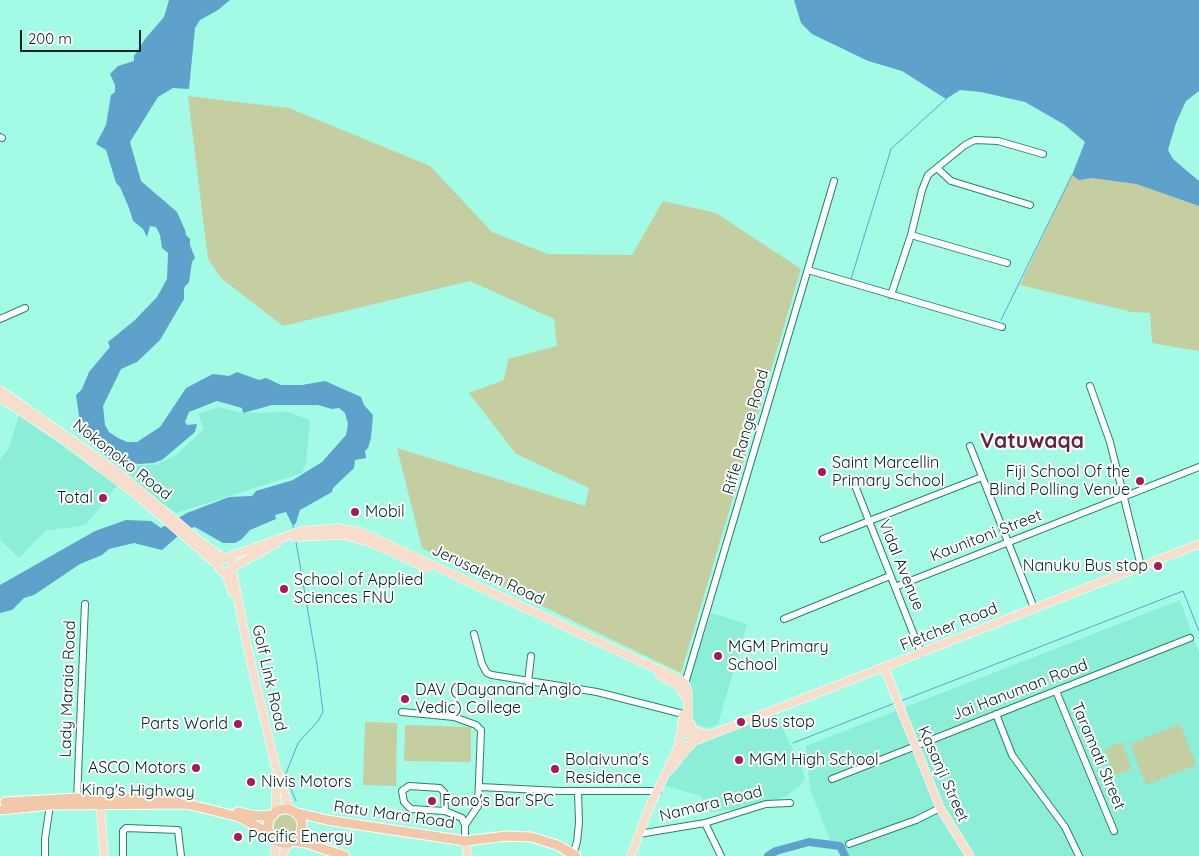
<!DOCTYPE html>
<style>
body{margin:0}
#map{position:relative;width:1199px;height:856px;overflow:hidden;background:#a3fbe6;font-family:Quicksand,sans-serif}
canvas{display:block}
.scale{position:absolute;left:20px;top:30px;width:121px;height:22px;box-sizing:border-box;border:2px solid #00261f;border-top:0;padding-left:6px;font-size:15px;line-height:18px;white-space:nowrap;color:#00261f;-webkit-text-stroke:4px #fff;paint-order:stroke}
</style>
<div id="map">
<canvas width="1199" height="856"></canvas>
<div class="scale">200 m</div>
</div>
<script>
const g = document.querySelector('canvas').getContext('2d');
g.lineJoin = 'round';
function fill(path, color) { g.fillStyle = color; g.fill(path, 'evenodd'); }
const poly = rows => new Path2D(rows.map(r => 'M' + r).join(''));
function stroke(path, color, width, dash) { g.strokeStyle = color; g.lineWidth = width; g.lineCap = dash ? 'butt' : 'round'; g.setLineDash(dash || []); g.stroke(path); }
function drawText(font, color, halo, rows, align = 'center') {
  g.font = font + ' Quicksand,sans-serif'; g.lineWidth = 4; g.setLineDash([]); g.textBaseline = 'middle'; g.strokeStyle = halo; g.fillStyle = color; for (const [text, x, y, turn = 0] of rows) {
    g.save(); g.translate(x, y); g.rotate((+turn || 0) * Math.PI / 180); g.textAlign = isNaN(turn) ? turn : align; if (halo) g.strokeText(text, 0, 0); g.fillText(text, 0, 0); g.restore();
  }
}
fill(poly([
 [219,407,243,413,288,412,310,420,306,463,302,473,176,513,123,478,86,525,45,531,19,558,0,540,0,460,9,448,19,415,97,471,110,461,139,465,156,465,176,455,204,429,198,414],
 [1180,600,1199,653,1199,856,847,856,831,842,810,789,806,746],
 [711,613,747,624,718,724,709,728,697,725,692,720,687,688],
 [775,713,802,768,805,779,799,787,786,796,750,808,709,812,701,796,665,786,671,771,686,752,705,739]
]), '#8ceed7');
fill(poly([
 [188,96,289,108,430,166,492,232,548,254,632,255,663,201,716,213,801,269,681,673,422,548,397,448,585,506,589,488,516,454,469,393,504,380,508,359,557,346,554,319,470,281,283,326,221,278,208,259],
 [1072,175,1136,184,1199,206,1199,351,1152,343,1150,313,1132,312,1020,285],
 [365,722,397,723,396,786,363,785],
 [1180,724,1196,765,1146,785,1130,744],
 [405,725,471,727,471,762,404,761],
 [1122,742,1132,769,1115,775,1105,749],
 [453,795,470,796,470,806,452,805],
 '274 827a13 13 0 1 1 26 0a13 13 0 1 1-26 0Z'
]), '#c4cea0');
fill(poly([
 [169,0,230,0,218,10,200,20,195,28,189,89,173,88,158,97,130,142,141,181,177,212,185,230,186,235,190,239,190,245,195,258,192,262,189,282,184,288,184,299,160,340,137,362,121,369,103,406,105,425,109,432,118,438,127,442,137,442,160,427,186,388,213,374,229,376,237,372,259,380,266,378,281,385,302,385,325,381,361,397,364,405,373,415,371,438,368,448,365,451,366,458,355,460,354,468,333,488,332,492,300,510,296,523,293,526,286,512,275,515,276,519,250,530,242,539,235,543,223,543,195,527,186,529,162,550,134,543,109,549,102,555,80,564,34,595,24,598,12,610,0,613,0,585,95,531,126,520,151,521,161,528,187,513,229,497,252,496,256,491,293,480,322,462,346,435,348,424,345,413,339,408,332,409,318,405,272,405,243,413,242,408,217,401,189,412,185,422,187,425,197,424,195,432,162,460,153,463,139,464,111,460,90,442,87,436,86,426,79,416,76,395,82,389,89,372,110,347,108,342,135,320,157,297,167,279,168,253,162,248,160,235,156,227,150,226,147,237,143,229,133,221,129,208,120,187,116,183,106,150,96,144,106,125,111,95,115,92,115,85,110,74,118,66,134,61,134,56,145,39,164,17],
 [794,0,1199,0,1199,91,1186,101,1176,123,1168,150,1173,159,1199,181,1199,206,1136,184,1092,178,1079,180,1072,175,1085,142,1065,125,1025,102,981,92,960,90,946,99,902,71,868,61,812,34,801,23]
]), '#5ea1cb');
stroke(poly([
 [851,279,891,149,946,99],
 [1001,320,1072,175],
 [293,526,293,528],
 [296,542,317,664,323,712,318,721,298,743,285,776,296,801],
 [901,701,1183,591,1199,631],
 [793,743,895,703]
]), '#5ea1cb', 1);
stroke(poly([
 [768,856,776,851,809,842,840,846,845,856]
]), '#5ea1cb', 8);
const minor = poly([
 [0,137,2,138],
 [938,169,951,181,1030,205],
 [911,235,1007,263],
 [808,270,1002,327],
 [891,295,911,235,922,190,928,175,965,145,975,140,998,141,1043,154],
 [0,319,25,308],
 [1090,386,1110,442,1141,566],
 [970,446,1034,608],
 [856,488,921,653],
 [823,539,982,477],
 [895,587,1199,467],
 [784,619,890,576],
 [474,634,482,664,487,673,492,675,597,692,683,714],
 [528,682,531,656],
 [684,687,834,181],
 [1056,691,1114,831],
 [402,712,454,717,476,725,481,730,478,806,465,825,465,841],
 [996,714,1012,755,1065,827,1079,856],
 [832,779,1190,638],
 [480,787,560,791,658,791],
 [77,800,85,604],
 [445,811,444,792,440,788,409,786,402,791,404,802,411,809,445,811,462,818,465,825],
 [705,823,721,856],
 [639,834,705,823,766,804,790,803],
 [849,844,916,820,940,808],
 [573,854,577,842,579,823,578,791],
 [45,856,45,839,50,805],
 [123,856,123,831,126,828,178,830,181,856]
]);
const major = poly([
 [0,390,119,473,201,542,223,558],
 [0,398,65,440,140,498,218,565],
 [295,537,343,535,369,542,427,568],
 '218 565a7 7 0 1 1 14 0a7 7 0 1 1-14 0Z',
 [225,558,301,531,337,528,361,532,681,680,686,685,688,693,688,734],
 [233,567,277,543],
 [232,569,248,650,275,764,290,810],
 [225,573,233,593],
 [884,667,940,808,970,856],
 [660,675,680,687,684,696],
 [690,722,693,730,709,735],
 '679 740a7 7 0 1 1 14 0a7 7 0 1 1-14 0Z',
 [681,736,683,715],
 [692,742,1199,544],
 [670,770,689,746],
 [100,800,104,856],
 [276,812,276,773],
 [275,839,275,856],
 [465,841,468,856],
 [282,856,289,843],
 [631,856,649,808,680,743]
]);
const highway = poly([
 [5,802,77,798,177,798],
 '268 826a17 17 0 1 1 34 0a17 17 0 1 1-34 0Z',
 [0,810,50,805,187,804,239,817,271,834],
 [238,812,256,816,273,815],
 [294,812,327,820,465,841,507,836,531,837,557,845,576,856],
 [292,841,306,843,345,856]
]);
stroke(minor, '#248371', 8);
stroke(major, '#fff', 9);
stroke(highway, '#fff', 11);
stroke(minor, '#fff', 6);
stroke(major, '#f7decc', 8);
stroke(highway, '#f1c8aa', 9);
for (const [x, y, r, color] of [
 [822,472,5,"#a5195e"],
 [1140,481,5,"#a5195e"],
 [103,498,5,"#a5195e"],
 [355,512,5,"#a5195e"],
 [1158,566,5,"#a5195e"],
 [284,589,5,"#a5195e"],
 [718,656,5,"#a5195e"],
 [405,699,5,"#a5195e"],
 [741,722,5,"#a5195e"],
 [238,724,5,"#a5195e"],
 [739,760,5,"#a5195e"],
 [196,768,5,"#a5195e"],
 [555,769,5,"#a5195e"],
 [251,782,5,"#a5195e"],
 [432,801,5,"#a5195e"],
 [238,837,5,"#a5195e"]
]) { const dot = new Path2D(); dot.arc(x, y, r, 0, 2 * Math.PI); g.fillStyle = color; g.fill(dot); stroke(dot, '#fff', 2); }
drawText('16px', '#00261f', '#fff', [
 ["Rifle Range Road",746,432,-74],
 ["Nokonoko Road",122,460,38],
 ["Kaunitoni Street",986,536,-21],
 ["Vidal Avenue",901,565,68],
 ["Jerusalem Road",488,575,25],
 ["Fletcher Road",949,627,-22],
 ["Golf Link Road",269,678,77],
 ["Lady Maraia Road",68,689,-88],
 ["Jai Hanuman Road",1020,690,-21],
 ["Taramati Street",1098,756,67],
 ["Kasanji Street",943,774,66],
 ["King's Highway",138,791,1],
 ["Namara Road",711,804,-14],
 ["Ratu Mara Road",394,815,8]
]);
drawText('16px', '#00261f', '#fff', [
 ["Saint Marcellin",832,463],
 ["Primary School",832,481],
 ["Fiji School Of the",1130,472,"right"],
 ["Blind Polling Venue",1130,490,"right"],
 ["Total",93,498,"right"],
 ["Mobil",365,512],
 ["Nanuku Bus stop",1148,566,"right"],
 ["School of Applied",294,580],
 ["Sciences FNU",294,598],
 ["MGM Primary",728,647],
 ["School",728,665],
 ["DAV (Dayanand Anglo",415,690],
 ["Vedic) College",415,708],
 ["Bus stop",751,722],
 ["Parts World",228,724,"right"],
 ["Bolaivuna's",565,760],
 ["Residence",565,778],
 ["MGM High School",749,760],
 ["ASCO Motors",186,768,"right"],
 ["Nivis Motors",261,782],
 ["Fono's Bar SPC",442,801],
 ["Pacific Energy",248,837]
], 'left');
drawText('bold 21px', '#66243f', '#fff', [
 ["Vatuwaqa",1032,442]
]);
</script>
